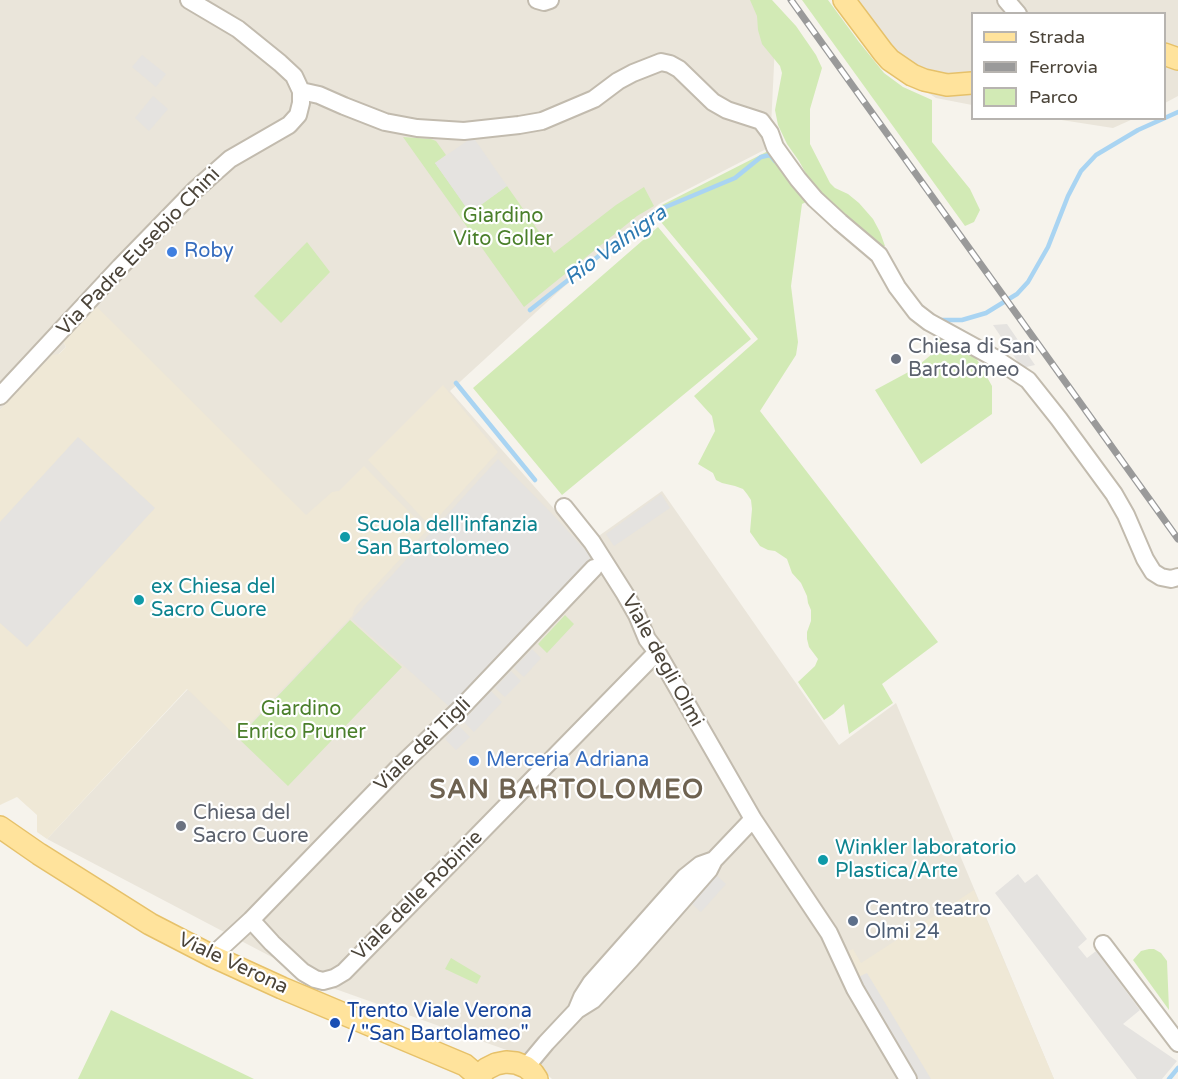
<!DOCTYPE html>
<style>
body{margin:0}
#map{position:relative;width:1178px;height:1079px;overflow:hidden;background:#f6f3ec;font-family:"Varela Round",sans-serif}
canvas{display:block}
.legend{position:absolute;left:971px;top:12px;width:195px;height:108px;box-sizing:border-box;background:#fff;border:2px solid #b7b4b0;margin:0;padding:8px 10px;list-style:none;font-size:18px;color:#4b4439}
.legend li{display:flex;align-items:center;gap:12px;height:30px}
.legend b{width:30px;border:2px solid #b7b4b0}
</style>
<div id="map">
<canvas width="1178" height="1079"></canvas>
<ul class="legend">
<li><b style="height:8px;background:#ffe39c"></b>Strada</li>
<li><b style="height:8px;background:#9a9a9a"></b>Ferrovia</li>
<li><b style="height:16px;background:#d2eab5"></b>Parco</li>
</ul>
</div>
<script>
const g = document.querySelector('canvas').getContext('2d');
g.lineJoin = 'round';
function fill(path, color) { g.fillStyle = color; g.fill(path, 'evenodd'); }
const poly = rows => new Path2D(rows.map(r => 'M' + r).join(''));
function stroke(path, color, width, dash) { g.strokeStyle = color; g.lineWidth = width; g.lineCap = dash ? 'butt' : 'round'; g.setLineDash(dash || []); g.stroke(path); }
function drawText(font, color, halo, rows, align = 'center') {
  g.font = font + ' "Varela Round",sans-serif'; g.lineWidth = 4.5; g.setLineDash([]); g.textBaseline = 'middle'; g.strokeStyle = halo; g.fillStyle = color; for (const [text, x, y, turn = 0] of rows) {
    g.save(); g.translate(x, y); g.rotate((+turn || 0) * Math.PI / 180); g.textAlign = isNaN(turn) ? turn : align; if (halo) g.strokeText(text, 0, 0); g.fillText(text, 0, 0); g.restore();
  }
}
fill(poly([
 [0,0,756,0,776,24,770,147,659,204,558,292,450,391,586,545,662,491,839,745,896,703,1054,1079,552,1079,529,1058,327,986,47,839,188,689,96,306,63,341,66,347,0,410],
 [838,0,1178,0,1178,96,1165,103,1164,14,972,14,972,105,936,98,883,63],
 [1055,119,1133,119,1113,128]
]), '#eae5da');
fill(poly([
 [96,306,306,515,332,492,339,491,364,466,427,530,355,608,352,616,237,737,187,689,47,839,37,832,37,815,17,797,0,805,0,410,52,355,59,354,66,347,63,341],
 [443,385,498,452,430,526,368,460],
 [974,890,1054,1079,915,1079,844,953,853,949,861,963]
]), '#efe8d6');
fill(poly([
 [750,0,772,0,796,26,816,55,822,68,810,109,810,144,830,183,835,188,848,194,859,203,873,219,880,232,885,246,878,246,854,222,847,220,826,202,809,179,799,161,787,144,778,125,775,110,782,73,780,66,762,44,758,30,757,16],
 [802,0,828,0,859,42,884,73,903,87,932,100,932,142,970,189,980,210,974,222,965,226],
 [403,137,431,139,436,141,446,155,435,163,470,212,507,186,554,253,616,205,644,187,654,206,637,216,524,307],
 [772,149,812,199,802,204,791,286,798,342,796,355,760,411,938,642,882,684,893,703,849,734,844,704,833,714,824,720,798,682,815,666,818,659,809,647,807,639,807,632,811,621,811,610,808,603,807,596,801,583,792,573,787,559,775,551,768,550,760,546,750,532,752,509,751,500,747,494,743,489,735,486,722,483,716,480,713,473,698,464,715,431,712,416,694,396,758,339,661,222,660,206],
 [658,227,751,339,562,495,473,388],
 [307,242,330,272,281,323,254,296],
 [937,336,971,349,992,386,992,414,921,464,875,390,914,369,932,354],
 [565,615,574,624,547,653,538,644],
 [350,620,402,667,288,786,238,738],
 [1149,949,1154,949,1161,953,1167,961,1169,1010,1133,960,1141,951],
 [451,958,481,976,477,984,445,969],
 [111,1010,254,1079,78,1079]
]), '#d2eab5');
fill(poly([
 [142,55,166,74,156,87,132,67],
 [153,96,168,109,149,131,135,118],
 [473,137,507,186,470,213,435,163],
 [1007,324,1035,365,1022,368,993,325],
 [78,437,155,508,27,647,0,623,0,522],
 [498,459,557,519,595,561,453,710,352,619],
 [661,494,670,508,614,546,606,534],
 [532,649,541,658,524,677,514,668],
 [511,671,521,681,505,697,495,688],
 [491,691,502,702,474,732,463,721],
 [458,725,470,737,456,750,445,739],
 [715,874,726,884,701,912,690,902],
 [1018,874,1025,883,1037,874,1087,939,1078,947,1087,958,1096,951,1140,1010,1123,1024,1177,1061,1162,1079,1137,1079,995,893],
 [867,973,931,1079,917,1079,856,978]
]), '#e5e3e0');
stroke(poly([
 [530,310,656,211,735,178,761,157,770,155,775,161],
 [940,320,962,320,986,313,1017,294,1028,282,1048,247,1068,196,1081,171,1096,155,1138,130,1178,112],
 [456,383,535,480],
 [1169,1079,1178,1068]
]), '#a9d4f2', 4.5);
const minor = poly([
 [537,0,544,2,550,0],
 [1006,0,1018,14],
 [301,91,319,95,344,106,385,122,417,128,464,131,519,125,542,121,594,99,618,81,633,73,661,62,670,64,679,69,713,102,727,110,761,121,770,133,775,147,798,179,815,199,840,222,879,255,897,287,916,312,929,322,993,357,1028,380,1059,419,1114,494,1126,515,1145,559,1153,572,1161,577,1171,579,1178,577],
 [0,396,120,267,195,190,230,159,289,125,298,115,301,103,301,91,294,76,280,63,238,29,189,0],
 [564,507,592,542,625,594,637,615,647,639,657,652,753,819,829,933,855,989,908,1079],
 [251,920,401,765,462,707,594,568],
 [1103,944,1178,1043],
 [212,956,251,920,272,943,303,972,315,979,323,981,334,978,344,972,657,652],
 [577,1009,582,997,591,983,685,877,700,865,714,860],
 [526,1067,546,1043,577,1010,593,1000,631,959,709,870,714,860,753,819]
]);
const major = poly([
 [844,0,883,52,890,60,912,75,924,80,947,85,972,83],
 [1164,54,1178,59],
 [0,827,39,854,150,924,212,956,282,988,465,1065,479,1077],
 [478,1079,486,1069,496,1064,506,1062,516,1063,526,1067,533,1073,537,1079]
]);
stroke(minor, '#c2bbae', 20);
stroke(major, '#e6c16a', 24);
stroke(minor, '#fff', 16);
stroke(major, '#ffe39c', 21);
const rail = poly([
 [791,0,1178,539]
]);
stroke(rail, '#9a9a9a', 7);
stroke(rail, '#fff', 4.5, [14]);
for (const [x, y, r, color] of [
 [172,252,6,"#3f7fe0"],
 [896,359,6,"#6b7280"],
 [345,537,6,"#0f9aa8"],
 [139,600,6,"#0f9aa8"],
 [474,761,6,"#3f7fe0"],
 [181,826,6,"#6b7280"],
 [823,860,6,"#0f9aa8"],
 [853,921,6,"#5c6f8a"],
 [335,1023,6,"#1a4fb4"]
]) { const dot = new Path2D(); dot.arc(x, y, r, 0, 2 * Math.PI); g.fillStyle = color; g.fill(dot); stroke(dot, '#fff', 2); }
drawText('20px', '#4a7f2a', '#fff', [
 ["Giardino",503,217],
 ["Vito Goller",503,240],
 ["Giardino",301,710],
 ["Enrico Pruner",301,733]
]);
drawText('20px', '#4b4439', '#fff', [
 ["Via Padre Eusebio Chini",139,252,-46],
 ["Viale degli Olmi",662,661,61],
 ["Viale dei Tigli",423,745,-44],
 ["Viale delle Robinie",418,896,-45],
 ["Viale Verona",233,964,25]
]);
drawText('20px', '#366cbe', '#fff', [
 ["Roby",184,252],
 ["Merceria Adriana",486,761]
], 'left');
drawText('20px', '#5b616d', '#fff', [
 ["Chiesa di San",908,348],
 ["Bartolomeo",908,371],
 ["Chiesa del",193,814],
 ["Sacro Cuore",193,837]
], 'left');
drawText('20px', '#0d838f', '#fff', [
 ["Scuola dell'infanzia",357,526],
 ["San Bartolomeo",357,549],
 ["ex Chiesa del",151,588],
 ["Sacro Cuore",151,611],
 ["Winkler laboratorio",835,849],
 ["Plastica/Arte",835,872]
], 'left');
drawText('20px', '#4e5e75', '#fff', [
 ["Centro teatro",865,910],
 ["Olmi 24",865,933]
], 'left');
drawText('20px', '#164399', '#fff', [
 ["Trento Viale Verona",347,1012],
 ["/ \"San Bartolameo\"",347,1035]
], 'left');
drawText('italic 21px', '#2e7ab2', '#fff', [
 ["Rio Valnigra",616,246,-36]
]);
g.letterSpacing = '1.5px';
drawText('bold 26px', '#6e6250', '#fff', [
 ["SAN BARTOLOMEO",567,791]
]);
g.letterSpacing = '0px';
</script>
